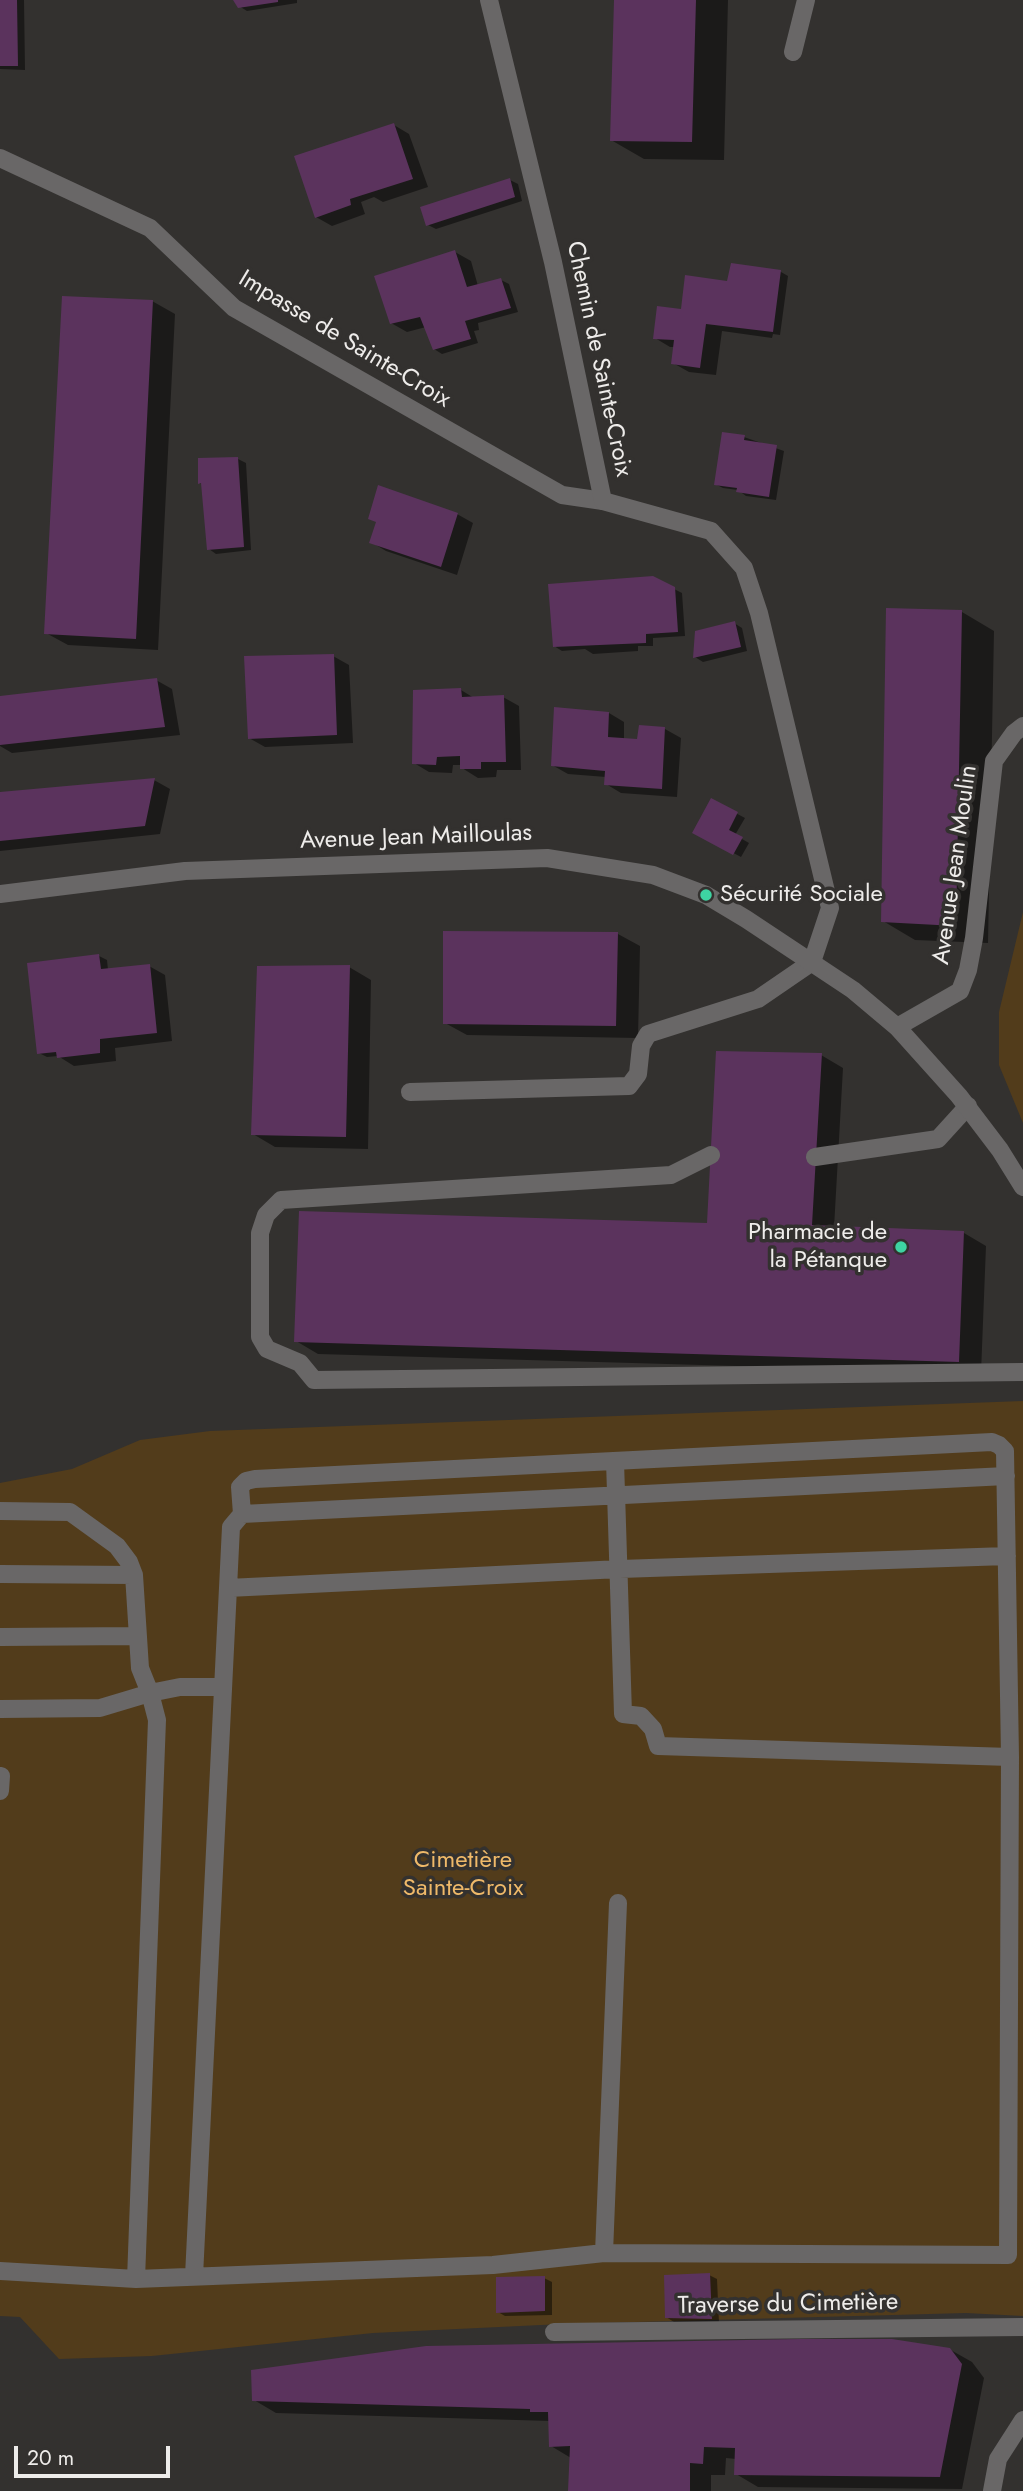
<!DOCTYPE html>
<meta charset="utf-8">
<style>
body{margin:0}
#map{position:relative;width:1023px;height:2491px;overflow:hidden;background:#33312f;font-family:Jost,sans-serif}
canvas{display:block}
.scale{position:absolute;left:14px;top:2446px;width:156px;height:32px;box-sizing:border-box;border:4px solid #eeecea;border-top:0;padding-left:9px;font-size:21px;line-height:24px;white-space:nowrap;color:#eeecea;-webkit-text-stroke:5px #33312f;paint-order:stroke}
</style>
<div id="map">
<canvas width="1023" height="2491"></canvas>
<div class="scale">20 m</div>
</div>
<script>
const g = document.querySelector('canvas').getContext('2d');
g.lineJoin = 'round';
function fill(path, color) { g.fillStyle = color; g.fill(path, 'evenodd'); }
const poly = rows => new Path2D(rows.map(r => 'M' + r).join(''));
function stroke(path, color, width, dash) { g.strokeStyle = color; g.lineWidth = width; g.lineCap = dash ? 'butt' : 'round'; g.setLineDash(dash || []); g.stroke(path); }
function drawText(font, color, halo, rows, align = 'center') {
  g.font = font + ' Jost,sans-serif'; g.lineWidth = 7; g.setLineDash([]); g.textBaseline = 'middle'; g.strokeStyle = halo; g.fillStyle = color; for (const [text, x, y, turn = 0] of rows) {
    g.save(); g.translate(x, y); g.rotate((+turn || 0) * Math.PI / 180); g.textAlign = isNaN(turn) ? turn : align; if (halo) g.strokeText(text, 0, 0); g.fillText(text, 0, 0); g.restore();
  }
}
fill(poly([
 [1023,912,1023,1123,999,1065,999,1012],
 [1023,1401,1023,2316,966,2313,562,2324,373,2333,152,2356,59,2359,20,2317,0,2316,0,1483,72,1469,140,1440,210,1431]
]), '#523c1b');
fill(poly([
 [0,0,24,0,25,70,0,69],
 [235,0,297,0,297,3,247,11,239,6],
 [616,0,728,0,724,160,644,159,611,140],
 [394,125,409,134,428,187,383,202,374,197,361,202,365,214,332,226,316,217],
 [510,180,518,184,522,201,436,229,428,225],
 [455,252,471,261,478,286,501,280,509,284,518,312,478,323,479,330,474,331,478,343,442,354,434,349,426,327,407,332,391,323],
 [781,272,788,276,780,335,773,334,772,338,722,331,716,375,689,372,673,363,675,347,670,347,655,338,683,311,727,282],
 [152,301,175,314,158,650,68,645,46,633],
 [744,437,784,451,776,500,746,496,738,490,723,488,715,484],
 [238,459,246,463,251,550,216,554,209,549,202,484,200,483],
 [457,514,473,523,457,575,386,551,371,542],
 [674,589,682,593,685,636,653,638,653,646,638,646,638,651,593,654,585,649,562,651,554,646],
 [962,612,994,631,988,943,915,940,883,921],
 [734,623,742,628,747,651,703,662,695,657],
 [333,656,349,665,353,743,265,747,249,738],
 [156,680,172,689,180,735,12,753,0,746,0,698],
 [461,690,474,698,503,697,519,706,521,770,497,770,496,777,478,778,462,768,462,765,453,765,452,773,429,772,414,763],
 [609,713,624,722,624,740,639,741,665,729,681,738,677,797,621,793,606,784,606,777,568,774,552,765],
 [154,780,170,789,160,834,0,851,0,794],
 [711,800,745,818,735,835,749,843,741,857,694,832],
 [618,934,640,946,638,1038,467,1035,445,1023],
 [99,956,107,960,108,970,149,966,165,975,172,1041,115,1048,116,1061,74,1066,58,1056,47,1057,39,1053],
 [349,967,371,980,368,1149,275,1147,253,1134],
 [821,1055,843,1068,834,1228,964,1233,986,1246,981,1373,318,1354,296,1341,708,1225],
 [709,2275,717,2279,719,2323,674,2322,666,2317],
 [544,2278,552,2282,552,2315,505,2316,498,2312],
 [949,2349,972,2362,984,2378,962,2489,758,2487,736,2474,736,2459,726,2458,725,2475,711,2475,711,2491,570,2491,571,2458,551,2446,551,2421,276,2413,254,2400]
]), '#0007');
fill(poly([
 [0,0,17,0,18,66,0,66],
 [233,0,278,0,278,2,238,8],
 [614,0,696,0,692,142,610,141],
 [394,123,413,179,350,199,351,205,315,218,294,156],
 [510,178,515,197,426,226,420,207],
 [455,250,467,287,501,278,511,308,465,321,471,339,433,350,420,317,390,324,374,276],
 [731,263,781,270,773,332,706,324,700,368,671,364,674,340,653,339,657,306,681,309,685,275,727,281],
 [62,296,153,300,136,639,44,634],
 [722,432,745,435,744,440,777,445,769,497,736,492,737,488,714,485],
 [238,457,244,547,207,550,201,483,198,484,198,458],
 [378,485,458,513,441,567,369,543,376,522,368,519],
 [653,576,675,587,678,632,646,634,646,643,553,647,548,584],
 [886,608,962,610,956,926,881,922],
 [735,621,741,647,693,658,695,631],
 [334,654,337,735,248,739,244,656],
 [157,678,165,727,0,745,0,696],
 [461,688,462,697,504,695,506,762,481,762,481,769,460,769,460,756,437,757,436,765,412,764,413,690],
 [554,707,609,712,608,737,637,739,639,725,665,727,662,789,604,785,605,771,551,766],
 [155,778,145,826,0,841,0,792],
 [711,798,738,812,729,830,743,837,733,855,692,833],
 [443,931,618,932,616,1026,443,1024],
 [99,954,101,969,150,964,157,1033,100,1039,100,1053,57,1058,56,1052,37,1054,27,963],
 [350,965,346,1137,251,1135,257,966],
 [716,1051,822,1053,812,1225,964,1231,959,1362,294,1342,299,1211,707,1223],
 [710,2273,712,2319,665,2318,664,2275],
 [545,2276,545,2311,496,2313,496,2277],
 [800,2339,892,2339,950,2348,962,2364,940,2477,734,2475,735,2448,704,2447,703,2464,690,2463,690,2491,568,2491,570,2446,549,2447,548,2412,530,2412,530,2409,252,2401,251,2370,426,2346]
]), '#5b335d');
stroke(poly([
 [793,52,806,0],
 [0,158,150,228,234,308,562,495,603,501],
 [410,1092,629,1086,638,1074,641,1046,648,1034,758,999,812,962],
 [711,1155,671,1175,281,1200,266,1215,260,1233,260,1337,267,1349,300,1363,314,1380,1023,1372],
 [815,1157,938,1139,968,1106],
 [615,1461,623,1714,641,1716,653,1729,658,1746,1010,1757],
 [0,1511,70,1512,117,1546,129,1562,134,1575,140,1668,150,1693,157,1720,136,2279],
 [0,1574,134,1575],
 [228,1588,620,1569,1007,1556],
 [0,1637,137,1636],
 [0,1709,100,1708,150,1693,180,1687,223,1687],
 [0,1791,1,1776],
 [604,2253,618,1903],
 [0,2271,136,2279,493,2265,604,2253,1008,2255,1010,1757,1005,1451,999,1445,992,1442,255,1479,246,1481,240,1487,242,1514],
 [194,2276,231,1527,242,1514,1006,1476]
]), '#696767', 18);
stroke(poly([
 [489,0,553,262,603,501,711,531,744,568,759,613,830,908,812,962],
 [0,894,185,871,547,858,653,875,706,895,746,919,853,990,897,1027,959,1096,1000,1150,1023,1187],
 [897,1027,960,991,968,970,974,938,994,761,1014,733,1023,726],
 [554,2332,1023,2327],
 [992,2491,998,2459,1023,2420]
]), '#696767', 18);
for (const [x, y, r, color] of [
 [706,895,7,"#3ed4a2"],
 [901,1247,7,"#3ed4a2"]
]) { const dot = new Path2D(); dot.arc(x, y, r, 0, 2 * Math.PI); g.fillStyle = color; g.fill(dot); stroke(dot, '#33312f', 2.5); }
drawText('24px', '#eeecea', '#33312f', [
 ["Impasse de Sainte-Croix",344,340,31],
 ["Chemin de Sainte-Croix",598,359,78],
 ["Avenue Jean Mailloulas",416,838,-2],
 ["Avenue Jean Moulin",956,865,-82],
 ["Traverse du Cimetière",788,2305,-1]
]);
drawText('24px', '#eeecea', '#33312f', [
 ["Sécurité Sociale",720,895],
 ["Pharmacie de",887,1233,"right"],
 ["la Pétanque",887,1261,"right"]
], 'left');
drawText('24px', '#efb969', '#33312f', [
 ["Cimetière",463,1861],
 ["Sainte-Croix",463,1889]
]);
</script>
